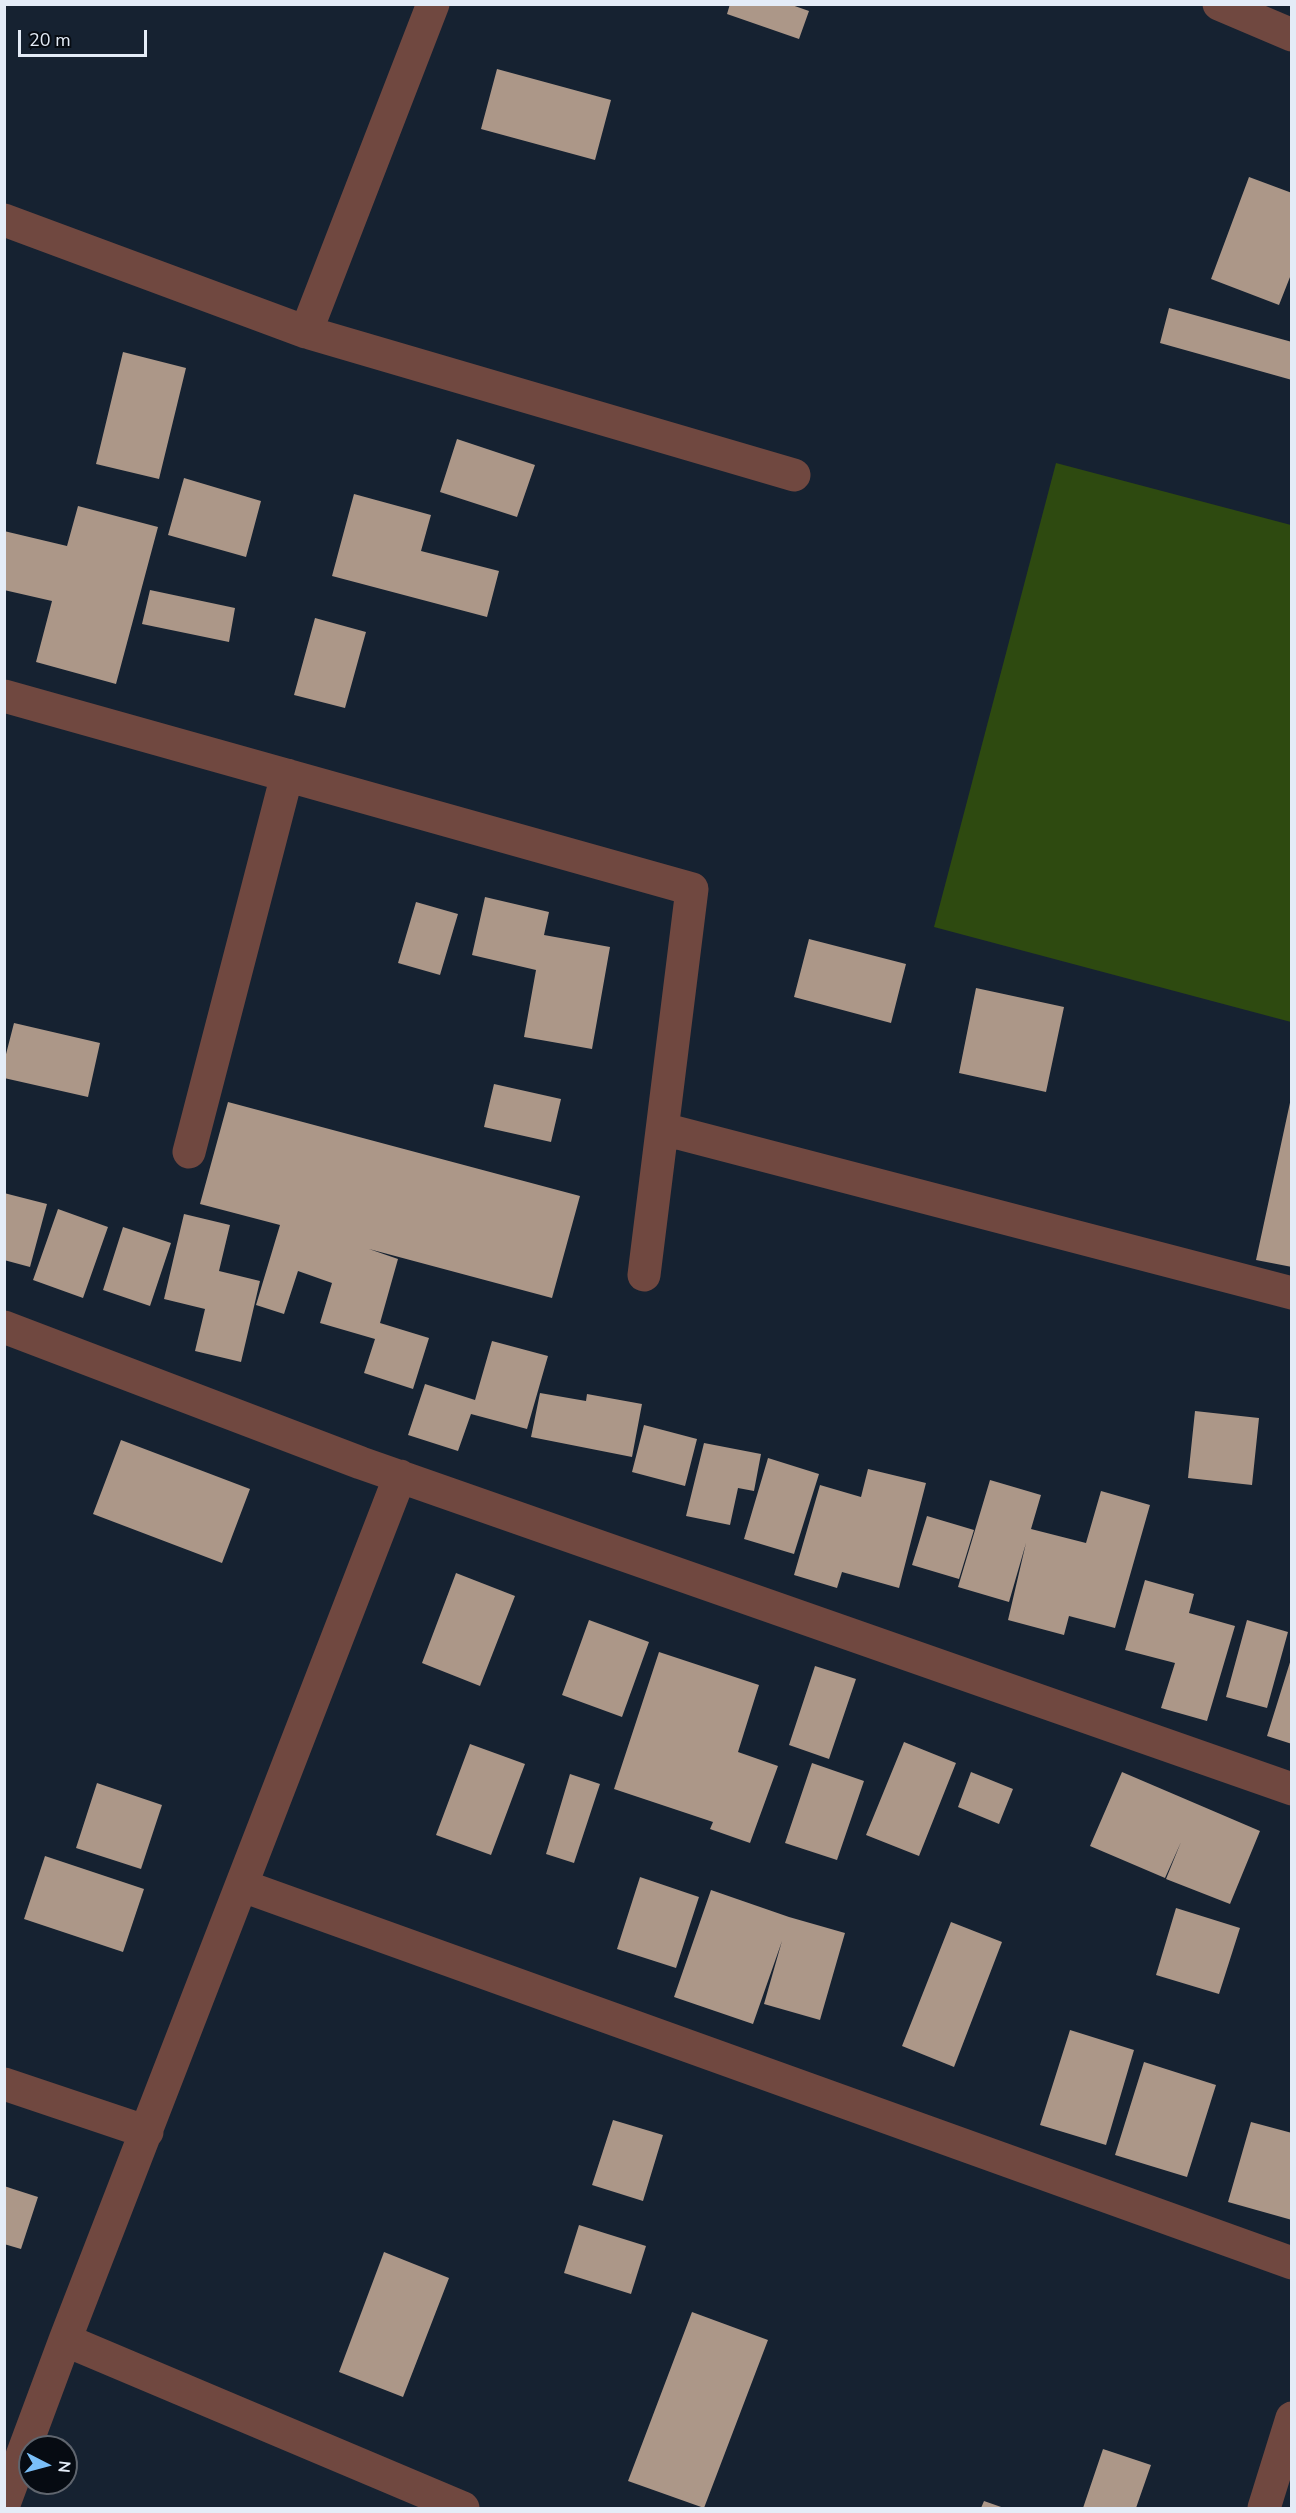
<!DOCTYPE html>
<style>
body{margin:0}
#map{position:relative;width:1296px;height:2513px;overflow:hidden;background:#162231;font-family:"Nunito Sans",sans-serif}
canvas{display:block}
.frame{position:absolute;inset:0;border:6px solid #e4ecf7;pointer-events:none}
.north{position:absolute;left:18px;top:2435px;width:60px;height:60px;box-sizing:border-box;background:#060b12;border:2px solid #5f656e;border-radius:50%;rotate:96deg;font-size:16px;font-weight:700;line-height:24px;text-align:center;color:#e4ecf7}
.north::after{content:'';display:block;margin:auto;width:21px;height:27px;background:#7abff8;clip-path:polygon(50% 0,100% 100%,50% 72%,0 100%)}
.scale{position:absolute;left:18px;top:30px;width:129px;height:27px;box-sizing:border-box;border:3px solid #e4ecf7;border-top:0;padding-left:8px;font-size:18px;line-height:21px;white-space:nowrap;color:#e4ecf7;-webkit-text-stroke:4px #060b12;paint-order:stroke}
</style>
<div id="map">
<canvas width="1296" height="2513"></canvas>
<div class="frame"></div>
<div class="north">N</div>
<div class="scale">20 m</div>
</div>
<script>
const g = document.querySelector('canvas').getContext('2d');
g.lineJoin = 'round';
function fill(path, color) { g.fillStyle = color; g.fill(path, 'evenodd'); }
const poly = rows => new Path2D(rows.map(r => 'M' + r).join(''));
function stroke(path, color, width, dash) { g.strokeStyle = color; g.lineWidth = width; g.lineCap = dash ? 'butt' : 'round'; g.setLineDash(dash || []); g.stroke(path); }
fill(poly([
 [1056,463,1291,525,1291,1022,934,927]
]), '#2e4a10');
fill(poly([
 [730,4,789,4,809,11,799,39,727,14],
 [497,69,611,100,595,160,481,129],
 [1249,177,1292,193,1292,272,1279,305,1211,279],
 [1169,308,1292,342,1292,380,1160,343],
 [123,352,186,368,159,479,96,464],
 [457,439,535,465,517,517,440,492],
 [184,478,261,501,246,557,168,535],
 [354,494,431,515,421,551,499,571,487,617,332,576],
 [78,506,158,527,116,684,36,662,52,601,4,590,4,531,67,546],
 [150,590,235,608,229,642,142,624],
 [315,618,366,632,345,708,294,695],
 [485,897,549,912,544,935,610,947,592,1049,524,1037,536,970,472,955],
 [416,902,458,914,440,975,398,963],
 [809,939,906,964,891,1023,794,997],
 [976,988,1064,1007,1046,1092,959,1073],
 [14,1023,100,1043,88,1097,4,1078,4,1062],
 [494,1084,561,1099,551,1142,484,1127],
 [1291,1098,1292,1098,1292,1267,1256,1260],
 [228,1102,580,1196,552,1298,369,1249,398,1259,380,1323,429,1338,413,1389,364,1373,375,1339,320,1323,332,1283,298,1271,284,1314,256,1305,280,1225,200,1204],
 [4,1193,47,1204,30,1267,4,1260],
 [58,1209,108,1227,83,1298,33,1280],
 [184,1214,230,1225,219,1271,260,1281,241,1362,195,1351,205,1309,164,1299],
 [123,1227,171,1243,150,1306,103,1290],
 [492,1341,548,1356,527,1429,471,1414,458,1451,408,1435,425,1384,475,1400],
 [540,1393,586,1401,587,1394,642,1404,632,1457,531,1437],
 [1195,1411,1259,1418,1252,1485,1188,1478],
 [644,1425,697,1439,685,1486,632,1472],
 [121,1440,250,1489,222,1563,93,1514],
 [704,1443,761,1454,754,1491,738,1488,730,1525,686,1516],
 [768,1458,819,1474,794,1554,744,1539],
 [868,1469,926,1483,899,1588,842,1572,837,1588,794,1575,820,1485,861,1497],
 [990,1480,1041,1495,1031,1529,1086,1543,1101,1491,1150,1505,1115,1628,1069,1616,1064,1635,1008,1620,1026,1543,1009,1602,958,1587],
 [927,1516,974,1530,959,1579,912,1565],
 [456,1573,515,1596,480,1686,422,1663],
 [1145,1580,1194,1594,1189,1613,1235,1626,1207,1721,1161,1708,1175,1663,1125,1650],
 [589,1620,649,1642,622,1717,562,1695],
 [1247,1620,1288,1632,1267,1708,1226,1697],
 [659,1652,759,1685,738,1752,778,1766,750,1843,710,1829,713,1822,614,1789],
 [1291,1659,1292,1659,1292,1744,1267,1736],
 [815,1666,856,1679,829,1759,789,1745],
 [904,1742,956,1763,919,1856,866,1835],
 [470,1744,525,1764,491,1855,436,1835],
 [812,1763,864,1781,837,1860,785,1843],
 [971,1772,1013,1789,999,1824,958,1807],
 [1122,1772,1260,1831,1230,1904,1166,1879,1181,1842,1165,1878,1090,1846],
 [570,1774,600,1784,574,1863,546,1854],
 [97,1783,162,1805,141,1869,76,1848],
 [45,1856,144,1889,123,1952,24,1919],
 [640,1877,699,1897,676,1968,617,1949],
 [711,1890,789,1917,845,1933,820,2020,764,2004,782,1941,753,2024,674,1997],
 [1176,1908,1240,1928,1219,1994,1156,1975],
 [951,1922,1002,1942,954,2067,902,2046],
 [1070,2030,1134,2050,1106,2145,1040,2125],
 [1144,2062,1216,2085,1187,2177,1115,2155],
 [613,2120,663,2135,643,2201,592,2185],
 [1251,2122,1292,2133,1292,2220,1228,2202],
 [4,2186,38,2197,21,2249,4,2244],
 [579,2225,646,2246,631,2294,564,2273],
 [384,2252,449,2278,403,2397,339,2372],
 [692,2312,768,2340,704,2508,628,2481],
 [1103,2449,1151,2465,1136,2508,1083,2508],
 [984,2501,1004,2508,981,2508]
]), '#ac9788');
stroke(poly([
 [1219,4,1292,35],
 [4,220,306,332,794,475],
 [306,332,433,4],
 [4,696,692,889,644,1275],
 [663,1129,1292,1293],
 [189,1152,287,775],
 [4,1327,361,1463,1292,1789],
 [243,1886,1292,2263],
 [4,2084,147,2132],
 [65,2340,463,2508],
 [4,2504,65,2340,400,1476],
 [1264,2508,1292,2418]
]), '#704840', 33);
</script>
